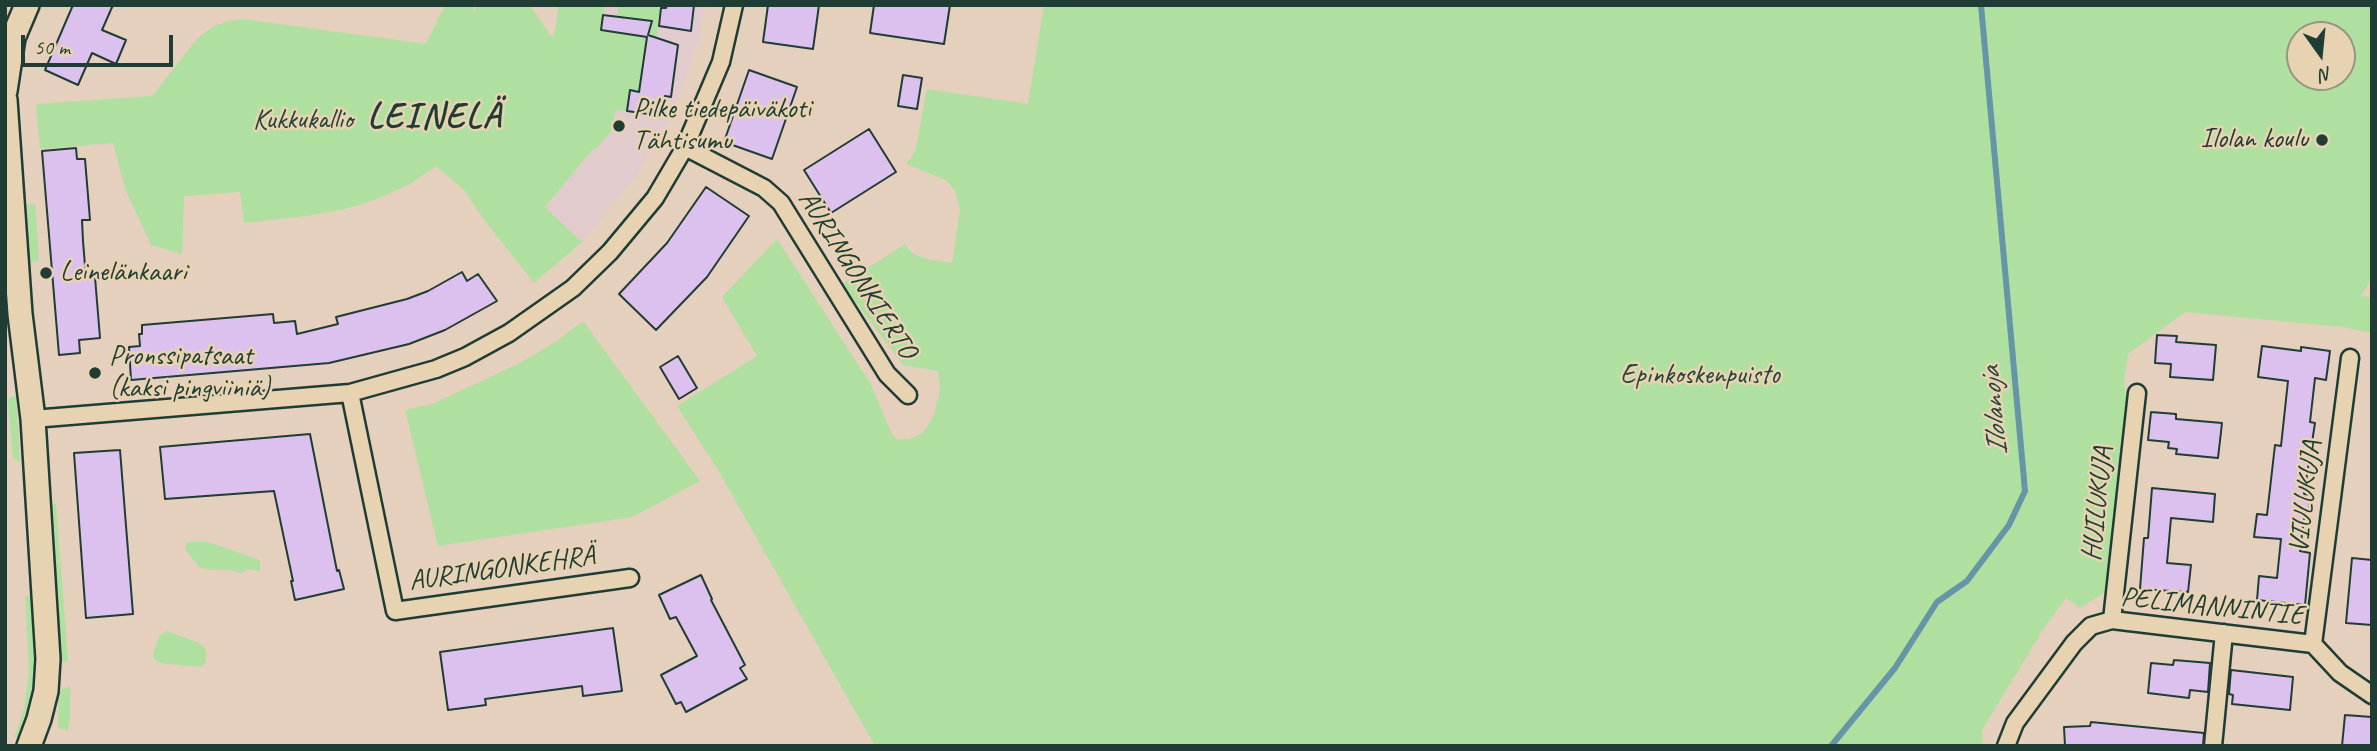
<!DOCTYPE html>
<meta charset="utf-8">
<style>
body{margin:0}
#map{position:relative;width:2377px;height:751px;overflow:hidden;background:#e5cfbd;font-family:Caveat,sans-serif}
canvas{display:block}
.frame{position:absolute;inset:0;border:7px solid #1f3d34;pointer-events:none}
.north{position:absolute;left:2286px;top:21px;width:70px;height:70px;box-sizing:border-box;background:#e7d3b1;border:2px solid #97977f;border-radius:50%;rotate:165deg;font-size:19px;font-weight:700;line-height:28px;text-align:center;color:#1f3d34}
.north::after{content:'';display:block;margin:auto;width:24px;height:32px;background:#1f3d34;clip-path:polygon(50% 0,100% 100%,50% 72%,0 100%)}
.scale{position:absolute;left:21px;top:35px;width:152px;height:32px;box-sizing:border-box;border:4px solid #1f3d34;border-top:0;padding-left:9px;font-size:21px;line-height:24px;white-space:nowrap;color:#1f3d34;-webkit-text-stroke:5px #e7d3b1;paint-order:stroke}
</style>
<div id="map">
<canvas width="2377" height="751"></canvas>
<div class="frame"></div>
<div class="north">N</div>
<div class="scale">50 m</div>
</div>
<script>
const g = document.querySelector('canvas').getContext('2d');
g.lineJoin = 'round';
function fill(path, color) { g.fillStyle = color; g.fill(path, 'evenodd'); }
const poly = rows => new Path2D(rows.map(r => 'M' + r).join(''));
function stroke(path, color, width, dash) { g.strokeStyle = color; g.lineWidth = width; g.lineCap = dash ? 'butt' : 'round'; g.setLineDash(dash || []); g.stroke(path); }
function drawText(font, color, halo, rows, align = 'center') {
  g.font = font + ' Caveat,sans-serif'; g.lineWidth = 5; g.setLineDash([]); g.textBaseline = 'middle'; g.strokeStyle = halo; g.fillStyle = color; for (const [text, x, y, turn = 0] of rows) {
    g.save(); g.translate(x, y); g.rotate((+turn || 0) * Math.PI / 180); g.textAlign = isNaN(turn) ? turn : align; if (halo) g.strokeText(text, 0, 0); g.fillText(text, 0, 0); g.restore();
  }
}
fill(poly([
 [559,5,706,5,700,35,688,72,668,122,633,180,582,242,545,208,593,149]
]), '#e2cbcc');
fill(poly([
 [445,5,474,5,473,12,478,5,530,5,550,35,554,37,559,5,605,5,601,30,632,35,635,19,617,17,618,5,667,5,666,8,661,8,654,59,643,58,639,92,630,91,627,111,615,110,613,129,596,149,593,149,545,207,582,242,534,283,482,217,465,191,436,166,410,184,377,199,345,209,306,216,244,223,240,192,184,196,182,254,151,245,126,191,113,143,40,149,36,104,152,96,197,39,212,27,228,21,243,19,426,44],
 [1044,5,2372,5,2372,278,2361,296,2372,298,2372,333,2343,327,2185,312,2128,354,2124,383,2127,402,2108,590,2080,608,2066,598,2046,625,1982,730,1983,746,875,746,718,470,677,406,757,356,722,297,777,239,870,383,891,432,896,439,910,439,923,433,934,415,940,390,938,371,903,365,842,284,905,244,913,254,927,259,952,263,960,210,955,191,946,180,906,164,915,152,927,89,1028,104],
 [2300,35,2342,35,2342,77,2300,77],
 [27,204,35,204,39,261,29,262],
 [583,321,700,481,632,517,438,546,405,410,432,404,518,364,557,341],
 [16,395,20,462,18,462,13,458,8,401,9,398],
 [49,504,56,504,68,660,64,663,58,658,59,643],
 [187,542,208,542,260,560,260,571,248,569,242,573,229,570,210,570,199,567,185,549],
 [33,595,37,676,31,712,20,740,15,736,24,709,29,670,25,596],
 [167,631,199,643,206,650,206,661,201,667,160,663,154,659,153,654,159,636],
 [70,686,70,716,68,731,58,728,58,691]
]), '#afe0a0');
stroke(poly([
 [1831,746,1895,668,1937,602,1967,581,2009,525,2025,491,1981,5]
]), '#6596a8', 6);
const building = poly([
 [73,5,113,5,102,30,126,40,116,64,92,53,78,85,45,70,73,5],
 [667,5,694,5,691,31,659,26,661,8,666,8,667,5],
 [768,5,819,5,813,49,763,42,768,5],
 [874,5,950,5,944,44,870,33,874,5],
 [603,15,652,21,648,35,678,45,671,97,665,96,663,116,627,111,630,90,639,92,647,37,601,30,603,15],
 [749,70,797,87,772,159,724,142,749,70],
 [903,75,922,78,917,109,898,106,903,75],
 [869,129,896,172,831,213,804,170,869,129],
 [76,148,77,159,85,159,90,220,82,220,83,241,86,278,95,277,100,338,79,340,80,353,59,355,42,151,76,148],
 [706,187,749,216,707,277,656,330,619,294,667,243,706,187],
 [462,272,467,281,478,274,497,301,445,330,409,344,329,363,131,380,129,347,140,346,139,334,142,334,142,325,273,314,274,323,295,321,297,334,338,324,336,317,407,299,428,291,462,272],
 [2157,335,2177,336,2176,342,2216,345,2213,380,2170,377,2171,364,2155,363,2157,335],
 [2262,346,2301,351,2301,347,2330,351,2326,380,2315,378,2310,422,2315,423,2304,494,2311,495,2309,510,2305,510,2300,551,2310,553,2305,605,2257,600,2259,576,2277,578,2281,539,2254,537,2257,514,2267,515,2275,445,2281,446,2288,381,2258,377,2262,346],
 [678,356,697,388,679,399,660,367,678,356],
 [2151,412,2176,414,2176,419,2222,423,2218,458,2176,454,2177,449,2168,448,2169,442,2148,440,2151,412],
 [310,434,337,571,339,570,344,589,295,600,291,581,293,581,274,491,165,499,160,447,310,434],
 [120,450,133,614,86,618,74,453,120,450],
 [2152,488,2215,494,2213,522,2171,518,2167,563,2191,565,2188,592,2140,589,2144,538,2148,538,2152,488],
 [2352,558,2372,560,2372,625,2346,623,2352,558],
 [701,575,712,599,711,600,745,665,740,668,747,679,686,712,681,702,676,704,661,675,697,656,676,617,670,619,659,595,701,575],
 [613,628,622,691,583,696,582,686,485,699,486,705,448,710,440,652,613,628],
 [2174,660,2210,663,2208,692,2190,690,2189,698,2148,693,2151,663,2173,665,2174,660],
 [2231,670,2293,677,2290,710,2232,704,2233,695,2229,694,2231,670],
 [2345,715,2372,717,2372,746,2342,746,2345,715],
 [2091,722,2204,733,2203,746,2065,746,2064,727,2090,726,2091,722]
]);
fill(building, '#dcc1ef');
stroke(building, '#1f3d34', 2);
const street = poly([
 [685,147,764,188,781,203,887,374,908,395],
 [350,393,395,611,630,578],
 [33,419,350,393,436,369,465,357,509,333,573,288,610,252,655,198,685,147,721,62,734,5],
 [2112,620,2137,393],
 [2313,644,2350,358],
 [2006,746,2015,723,2074,643,2091,626,2112,620,2313,644,2340,673,2372,695],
 [2213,746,2224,633]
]);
const secondary = poly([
 [5,91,13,38,27,5],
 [5,100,20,314,33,419,48,659,46,691,39,719,29,746]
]);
stroke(street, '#1f3d34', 21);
stroke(secondary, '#1f3d34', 28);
stroke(street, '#e7d3b1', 16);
stroke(secondary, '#e7d3b1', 23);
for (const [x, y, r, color] of [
 [619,126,7,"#1f3d34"],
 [2322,140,7,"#1f3d34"],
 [46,273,7,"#1f3d34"],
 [95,373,7,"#1f3d34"]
]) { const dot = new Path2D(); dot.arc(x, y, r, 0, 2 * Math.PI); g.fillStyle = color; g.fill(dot); stroke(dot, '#e7d3b1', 2.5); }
drawText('28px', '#1f3d34', '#e7d3b1', [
 ["Pilke tiedepäiväkoti",633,110],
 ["Tähtisumu",633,142],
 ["Ilolan koulu",2308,140,"right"],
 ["Leinelänkaari",60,273],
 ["Pronssipatsaat",109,357],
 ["(kaksi pingviiniä)",109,389]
], 'left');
drawText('28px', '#264539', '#e7d3b1', [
 ["Kukkukallio",303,121],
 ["Epinkoskenpuisto",1700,376]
]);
drawText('28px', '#1f3d34', '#e7d3b1', [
 ["AURINGONKIERTO",857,275,57],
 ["VIULUKUJA",2306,497,-83],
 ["HUILUKUJA",2098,504,-84],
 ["AURINGONKEHRÄ",502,569,-8],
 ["PELIMANNINTIE",2212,607,6]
]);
drawText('italic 30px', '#25443e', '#e7d3b1', [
 ["Ilolanoja",1995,411,-95]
]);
g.letterSpacing = '2px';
drawText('bold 35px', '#1f3d34', '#e7d3b1', [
 ["LEINELÄ",435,118]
]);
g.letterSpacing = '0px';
</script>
